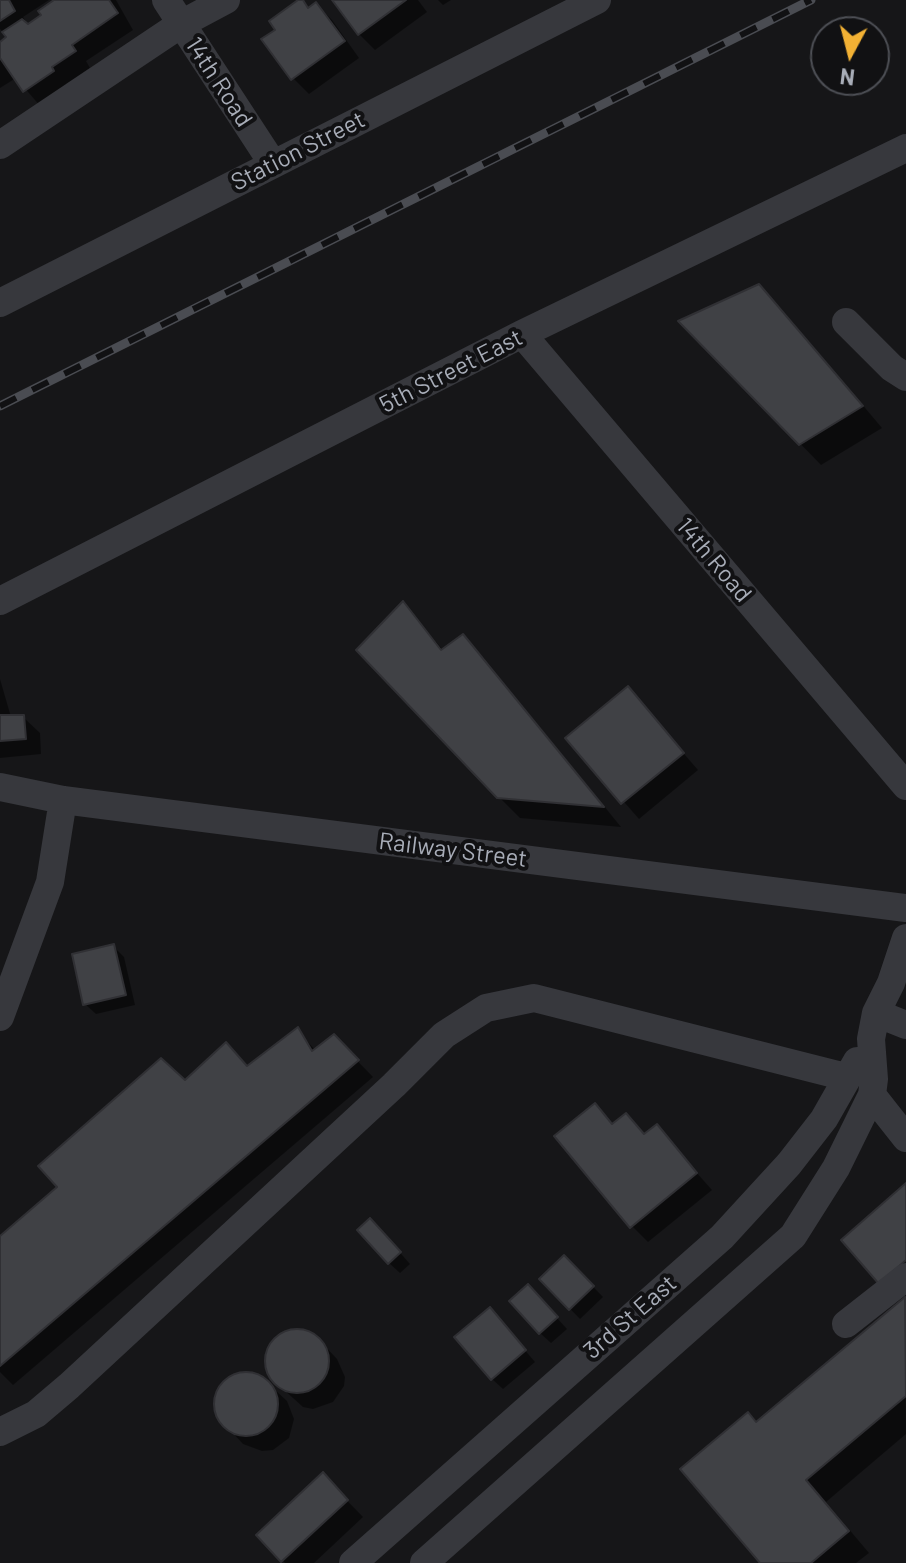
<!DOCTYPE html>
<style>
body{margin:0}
#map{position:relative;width:906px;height:1563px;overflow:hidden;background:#161618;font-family:Barlow,sans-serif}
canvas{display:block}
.north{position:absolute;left:810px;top:16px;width:80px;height:80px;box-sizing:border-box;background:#111113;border:2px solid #4d4f55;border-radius:50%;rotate:187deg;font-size:22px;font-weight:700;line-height:32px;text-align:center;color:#a8adb8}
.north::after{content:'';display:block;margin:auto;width:28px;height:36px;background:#f2b134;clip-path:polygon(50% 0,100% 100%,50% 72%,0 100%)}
</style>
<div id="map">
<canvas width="906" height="1563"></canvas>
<div class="north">N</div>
</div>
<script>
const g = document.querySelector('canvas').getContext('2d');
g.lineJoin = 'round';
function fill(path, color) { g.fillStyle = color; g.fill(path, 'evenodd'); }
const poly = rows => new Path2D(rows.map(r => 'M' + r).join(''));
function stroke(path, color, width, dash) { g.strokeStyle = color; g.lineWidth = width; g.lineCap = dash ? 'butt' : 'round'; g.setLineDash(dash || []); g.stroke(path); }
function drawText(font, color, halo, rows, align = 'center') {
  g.font = font + ' Barlow,sans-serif'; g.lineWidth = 8; g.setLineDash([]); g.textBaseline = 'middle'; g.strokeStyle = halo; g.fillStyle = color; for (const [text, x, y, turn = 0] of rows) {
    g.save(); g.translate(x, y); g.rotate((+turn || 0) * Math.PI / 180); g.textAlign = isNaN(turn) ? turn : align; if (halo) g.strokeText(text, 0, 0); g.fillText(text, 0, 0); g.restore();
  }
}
fill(poly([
 [0,0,49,0,23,17,29,26,44,16,58,0,116,0,133,30,86,61,90,68,66,84,69,88,41,107,16,78,0,88,0,44,9,38,0,29],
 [301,0,310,9,316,4,332,20,359,58,309,94,293,78,277,30],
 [335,0,418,0,427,12,375,50,359,34],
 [438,0,451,0,443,5],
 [759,286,780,307,882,428,821,465,681,321],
 [403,604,444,651,463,637,484,658,621,827,520,818,498,796],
 [0,679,11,717,23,717,40,733,41,754,0,758],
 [628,689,698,770,639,819,568,738],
 [113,946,124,957,135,1005,96,1014,85,1004],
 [297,1030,316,1051,334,1037,373,1077,13,1385,0,1372,0,1239,248,1067],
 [595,1106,614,1126,645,1136,656,1127,712,1190,648,1242,632,1226],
 [381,1231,410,1264,400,1273,389,1263],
 [564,1257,603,1297,580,1319,541,1279],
 [538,1297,567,1329,551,1343,540,1333],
 [905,1300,906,1434,826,1502,869,1553,856,1563,763,1563,757,1424],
 [500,1321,535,1362,503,1389,492,1379],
 [294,1331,304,1331,321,1342,337,1359,345,1377,344,1386,333,1402,313,1409,303,1407,273,1380,266,1366,270,1346,276,1338],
 [243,1373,262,1378,287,1401,294,1419,289,1438,273,1450,262,1451,243,1444,219,1418,215,1409,220,1388,234,1375],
 [322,1475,363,1517,314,1563,285,1563,259,1536]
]), '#0007');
const building = poly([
 [0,0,9,0,15,11,0,21,0,0],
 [54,0,109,0,118,13,72,45,76,51,52,67,54,71,23,92,0,58,0,42,6,37,2,32,22,19,28,24,41,15,38,11,54,0],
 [298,0,303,0,308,8,316,2,345,41,291,80,261,39,275,30,269,21,298,0],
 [332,0,406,0,358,35,332,0],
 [759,284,863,406,799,445,678,321,759,284],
 [403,601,441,650,463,634,604,807,497,798,356,650,403,601],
 [628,686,684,753,621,804,565,738,628,686],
 [0,715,24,715,26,739,0,741,0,715],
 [114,944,126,995,83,1005,72,954,114,944],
 [298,1027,312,1051,334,1034,359,1060,0,1366,0,1236,57,1187,38,1166,161,1058,185,1080,226,1042,247,1066,298,1027],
 [595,1103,612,1124,626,1113,644,1134,657,1124,697,1173,630,1228,554,1136,595,1103],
 [906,1183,906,1260,879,1284,841,1240,906,1183],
 [370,1218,401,1252,388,1264,357,1230,370,1218],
 [564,1255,594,1286,569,1310,539,1279,564,1255],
 [528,1284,558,1317,539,1334,509,1301,528,1284],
 [905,1297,906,1396,806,1480,849,1531,811,1563,760,1563,680,1469,748,1412,756,1422,905,1297],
 [490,1307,526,1350,491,1380,454,1337,490,1307],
 '265 1361a32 32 0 1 1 64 0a32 32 0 1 1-64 0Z',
 '214 1404a32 32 0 1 1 64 0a32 32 0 1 1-64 0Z',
 [323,1472,348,1500,281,1562,256,1535,323,1472]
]);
fill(building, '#404145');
stroke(building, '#303034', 2);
stroke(poly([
 [166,0,273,164],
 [0,145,181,24,226,0],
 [0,303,597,0],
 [846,322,892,368,906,377],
 [522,334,906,786],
 [0,601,522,334,906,148],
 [0,787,63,800,906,908],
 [876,1013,906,1025],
 [0,1017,50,882,63,800],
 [872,1095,906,1138],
 [846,1324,906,1277],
 [0,1432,36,1414,69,1386,394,1085,444,1035,486,1008,534,998,846,1077],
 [353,1563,722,1237,789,1164,824,1119,857,1061],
 [424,1563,793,1236,836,1168,872,1095,874,1079,871,1039,876,1013,891,983,906,938]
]), '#37383d', 28);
const rail = poly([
 [0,406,811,0]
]);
stroke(rail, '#4a4c52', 9);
stroke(rail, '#111113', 6, [18]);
drawText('24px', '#a8adb8', '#111113', [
 ["14th Road",219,82,57],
 ["Station Street",298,151,-27],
 ["5th Street East",451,371,-27],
 ["14th Road",714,560,50],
 ["Railway Street",453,850,7],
 ["3rd St East",630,1317,-41]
]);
</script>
